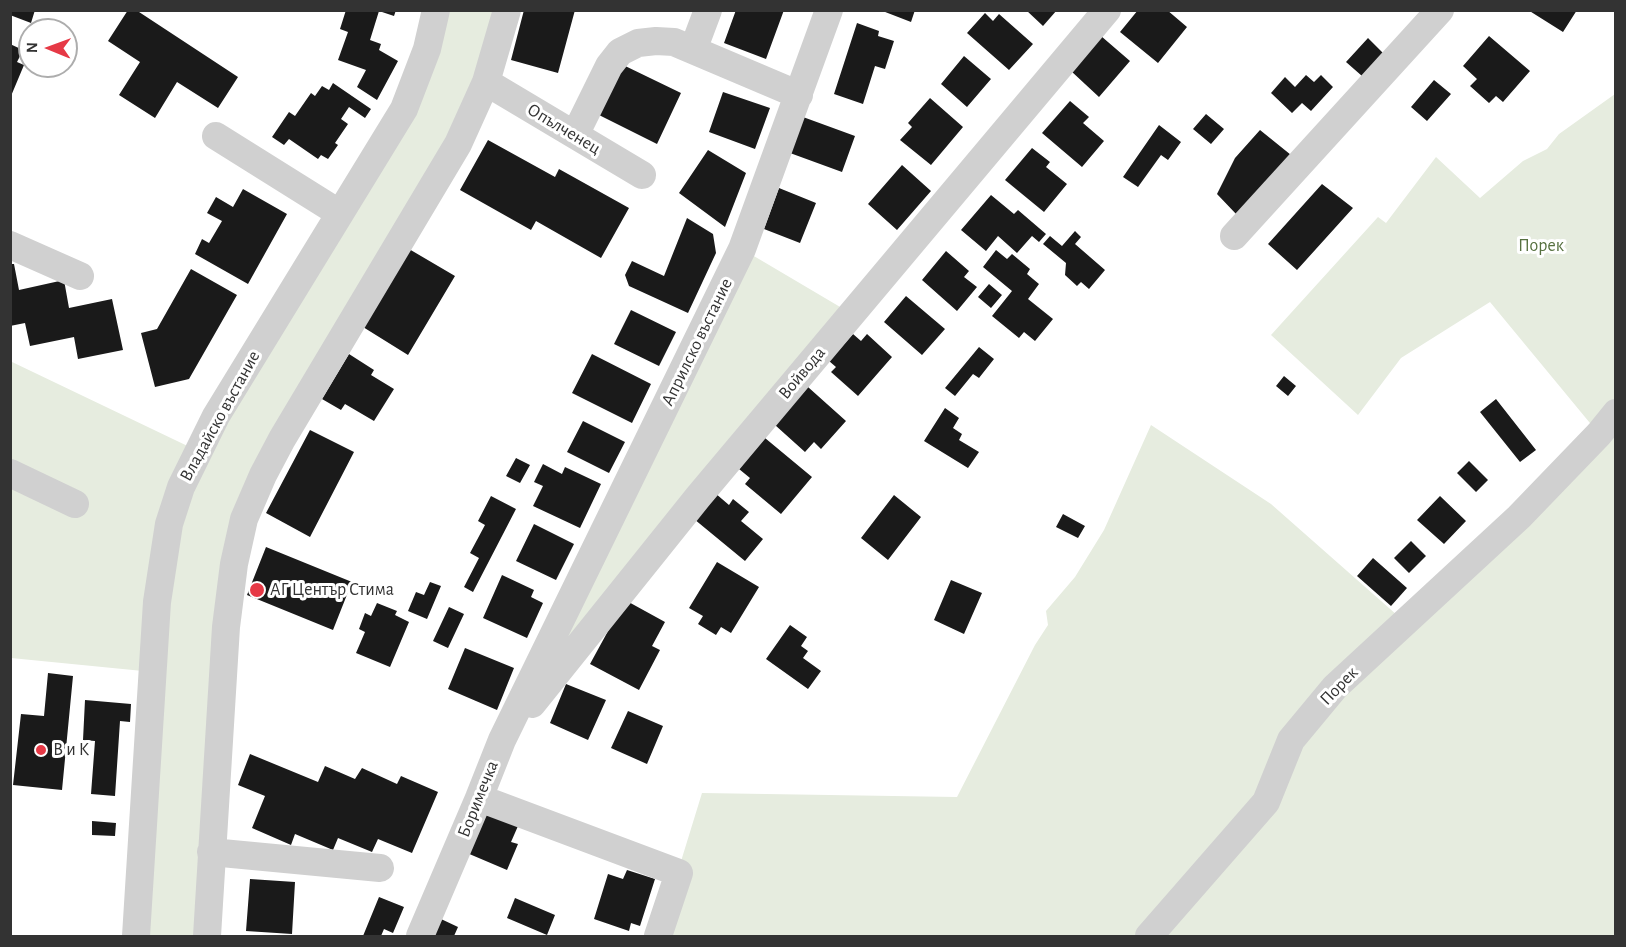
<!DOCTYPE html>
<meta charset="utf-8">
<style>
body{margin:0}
#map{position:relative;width:1626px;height:947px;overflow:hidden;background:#fff;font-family:"Alegreya Sans",sans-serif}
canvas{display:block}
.frame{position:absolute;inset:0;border:12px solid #333;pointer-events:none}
.north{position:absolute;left:18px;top:18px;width:60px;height:60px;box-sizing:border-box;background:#fff;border:2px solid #adadad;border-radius:50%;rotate:271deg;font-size:16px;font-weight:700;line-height:24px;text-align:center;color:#333}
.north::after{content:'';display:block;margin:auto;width:21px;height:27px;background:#e63946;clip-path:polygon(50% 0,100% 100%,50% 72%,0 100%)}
</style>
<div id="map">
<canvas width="1626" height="947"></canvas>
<div class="frame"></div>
<div class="north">N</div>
</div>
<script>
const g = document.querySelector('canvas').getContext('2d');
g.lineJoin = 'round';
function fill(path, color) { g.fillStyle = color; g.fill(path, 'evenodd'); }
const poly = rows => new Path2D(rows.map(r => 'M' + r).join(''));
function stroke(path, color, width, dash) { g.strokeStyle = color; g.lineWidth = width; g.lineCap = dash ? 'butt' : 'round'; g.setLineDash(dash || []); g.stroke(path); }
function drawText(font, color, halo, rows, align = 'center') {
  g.font = font + ' "Alegreya Sans",sans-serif'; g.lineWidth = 6; g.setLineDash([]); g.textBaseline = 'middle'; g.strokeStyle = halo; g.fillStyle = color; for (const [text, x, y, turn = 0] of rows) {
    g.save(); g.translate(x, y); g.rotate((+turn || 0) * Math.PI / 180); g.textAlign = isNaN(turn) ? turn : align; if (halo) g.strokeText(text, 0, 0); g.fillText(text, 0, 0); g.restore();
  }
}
fill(poly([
 [436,11,507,11,493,64,244,519,207,936,136,936,153,672,11,658,10,361,198,451,339,213],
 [1615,94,1615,936,658,936,702,793,957,797,1035,645,1048,625,1046,611,1075,577,1104,530,1151,425,1271,504,1406,623,1599,434,1490,302,1401,358,1358,415,1271,335,1378,217,1386,223,1436,157,1480,198,1523,161,1547,149,1559,134],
 [742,249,852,314,586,637,539,662]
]), '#e6ecdf');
fill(poly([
 [10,10,35,10,31,23,10,15],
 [128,10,136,10,238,77,218,108,177,82,155,118,119,95,140,62,108,41],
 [346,10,396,10,394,16,379,11,370,40,381,44,379,50,398,61,377,100,357,87,366,70,338,60,348,32,340,29],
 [524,10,575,10,558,73,511,60],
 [736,10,784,10,766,59,724,43],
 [880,10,915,10,911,22],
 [1026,10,1057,10,1043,26],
 [1138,10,1167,10,1187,27,1158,63,1120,32],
 [1528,10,1577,10,1563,32],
 [985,13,993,21,999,14,1033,44,1009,70,967,33],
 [857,23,879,31,878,36,894,41,885,69,875,66,863,104,834,94],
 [1101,36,1130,61,1099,97,1071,71],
 [1489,36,1530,71,1503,102,1496,96,1489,103,1470,86,1477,79,1463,66],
 [1368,38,1383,53,1362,76,1346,62],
 [10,44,23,50,17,62,24,65,11,96],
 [964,56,991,79,967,107,941,84],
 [619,63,681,93,657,144,595,113],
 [1306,75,1314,82,1321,75,1333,87,1311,111,1302,103,1292,113,1271,93,1285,77,1295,87],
 [1434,80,1451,94,1427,121,1411,107],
 [333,83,371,109,365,118,349,107,341,119,348,124,335,143,338,145,328,159,321,155,318,159,289,139,284,145,272,137,289,112,295,116,311,93,315,96,322,86,329,90],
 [723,92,770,108,755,149,709,132],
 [930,98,963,127,931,165,900,140,912,127,908,123],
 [1070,101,1089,117,1083,123,1104,141,1082,167,1042,133],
 [1206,114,1224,129,1211,144,1193,129],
 [803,117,855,136,842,172,790,153],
 [1159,125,1181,142,1168,160,1161,155,1138,187,1123,177],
 [1260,130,1291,155,1237,215,1217,194,1235,158],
 [488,140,555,177,559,169,629,208,601,258,536,221,531,230,460,190],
 [1032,148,1050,162,1046,167,1067,184,1044,212,1005,180],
 [708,150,746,173,725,227,679,193],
 [902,165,931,191,897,230,868,204],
 [1322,184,1353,208,1297,270,1268,244],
 [779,188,816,203,800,243,764,229],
 [243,189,287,214,248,284,195,254,202,239,209,243,222,221,207,213,216,197,233,207],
 [991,195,1014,214,1018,210,1046,234,1039,242,1032,236,1017,253,998,236,986,251,961,230],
 [687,218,713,234,716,253,688,313,629,286,625,275,632,261,664,276],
 [1075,231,1081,237,1075,244,1105,270,1089,289,1081,282,1077,286,1065,275,1066,263,1043,244,1050,236,1062,246],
 [409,249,455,276,408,355,363,327],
 [996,250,1007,259,1012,254,1030,269,1027,274,1039,284,1028,299,1053,319,1035,341,1024,332,1019,338,992,316,1012,291,983,267],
 [946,251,969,271,964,277,977,287,957,311,922,280],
 [10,264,14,264,19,290,64,280,69,308,112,299,123,350,78,359,74,337,30,346,25,323,10,326],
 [191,269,237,295,189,379,155,387,141,333,157,329],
 [989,284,1002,295,991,308,978,297],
 [906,296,945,329,922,355,884,322],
 [631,310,676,332,659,366,614,344],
 [853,334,861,341,867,334,892,357,858,396,831,372,836,367,829,361],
 [979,347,994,359,979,378,973,374,955,396,945,388],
 [349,354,374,370,371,375,394,389,374,421,345,404,341,410,322,399],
 [592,354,651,384,632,423,572,393],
 [1284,376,1296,386,1288,396,1276,386],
 [808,387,846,421,821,449,814,442,805,452,775,425],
 [1496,399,1536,450,1520,462,1480,412],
 [945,408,959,418,953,428,962,434,959,440,979,452,968,468,924,441],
 [583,421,625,442,609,473,567,452],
 [310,430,354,452,310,537,266,513],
 [765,438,812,477,781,514,745,484,750,478,739,469],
 [516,458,530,465,520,483,506,476],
 [1469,461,1488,480,1476,492,1457,473],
 [543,464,562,474,565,467,601,484,580,528,533,506,543,486,534,482],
 [715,493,729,505,733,499,749,512,741,521,763,539,745,561,694,519],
 [894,495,921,517,888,560,861,538],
 [491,496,516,509,473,592,464,587,479,558,470,553,485,525,478,521],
 [1440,496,1466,521,1444,544,1417,520],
 [1063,514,1085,526,1078,538,1056,527],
 [534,524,574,544,556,580,516,561],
 [1411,541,1426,556,1409,573,1394,558],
 [266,547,352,582,333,630,247,595],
 [1373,558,1407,588,1391,606,1357,576],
 [717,562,759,587,731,633,721,627,716,635,698,624,703,616,689,608],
 [502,575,534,590,531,597,543,603,527,638,483,618],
 [951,580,982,593,964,634,934,620],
 [430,582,441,586,427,619,408,611,416,592,424,595],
 [625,600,665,622,652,646,660,650,639,690,590,664],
 [377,603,397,611,395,615,409,622,390,667,356,653,365,632,359,629,365,613,371,616],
 [449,607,464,614,448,648,433,641],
 [790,625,807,637,801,646,808,651,803,658,821,671,808,689,766,659],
 [465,648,514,668,497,710,448,689],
 [48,673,73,676,62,790,13,785,21,714,44,716],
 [566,684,606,700,588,740,550,723],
 [85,700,131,704,130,722,120,721,115,796,91,794,95,741,83,740],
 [628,711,663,726,647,764,611,748],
 [250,754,318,782,325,766,355,779,362,768,397,784,401,776,438,792,412,853,378,839,372,852,338,838,333,850,295,834,291,845,252,828,265,796,238,785],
 [484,812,518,826,511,842,518,844,507,870,467,853],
 [92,821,116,823,115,836,92,835],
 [627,870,655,879,640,926,631,923,629,931,594,919,608,874,623,879],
 [250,879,295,882,292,934,246,931],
 [379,897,404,907,393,933,384,929,381,936,363,936],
 [515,898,555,915,547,935,507,918],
 [441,919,458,927,454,936,433,936]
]), '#1a1a1a');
stroke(poly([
 [693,50,708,10],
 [486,82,642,175],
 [575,135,609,66,620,52,638,43,656,41,674,42,799,95],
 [216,136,339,213],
 [1234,236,1440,10],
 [10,245,80,276],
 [10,473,75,504],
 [532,704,698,497,1107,10],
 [479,798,679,873,658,936],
 [211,852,380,868],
 [136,936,157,602,169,524,181,487,216,416,404,109,427,49,436,10],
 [207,936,226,627,234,564,244,519,263,475,282,439,458,144,486,82,507,10],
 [420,936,479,798,502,740,742,249,829,10],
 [1149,936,1266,802,1291,740,1335,687,1519,517,1599,434,1616,413]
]), '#d0d0d0', 28);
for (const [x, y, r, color] of [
 [257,590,8,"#e63946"],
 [41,750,6,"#e63946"]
]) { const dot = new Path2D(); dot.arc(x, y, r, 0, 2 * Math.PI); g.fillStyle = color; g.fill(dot); stroke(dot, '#fff', 2); }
drawText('18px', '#333', '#fff', [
 ["Опълченец",564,129,31],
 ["Априлско въстание",697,342,-64],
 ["Войвода",802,373,-50],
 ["Владайско въстание",220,416,-61],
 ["Порек",1339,686,-46],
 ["Боримечка",478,799,-68]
]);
drawText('18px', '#56703f', '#fff', [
 ["Порек",1541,246]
]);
drawText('18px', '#333', '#fff', [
 ["АГ Център Стима",270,590],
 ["В и К",53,750]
], 'left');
</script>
